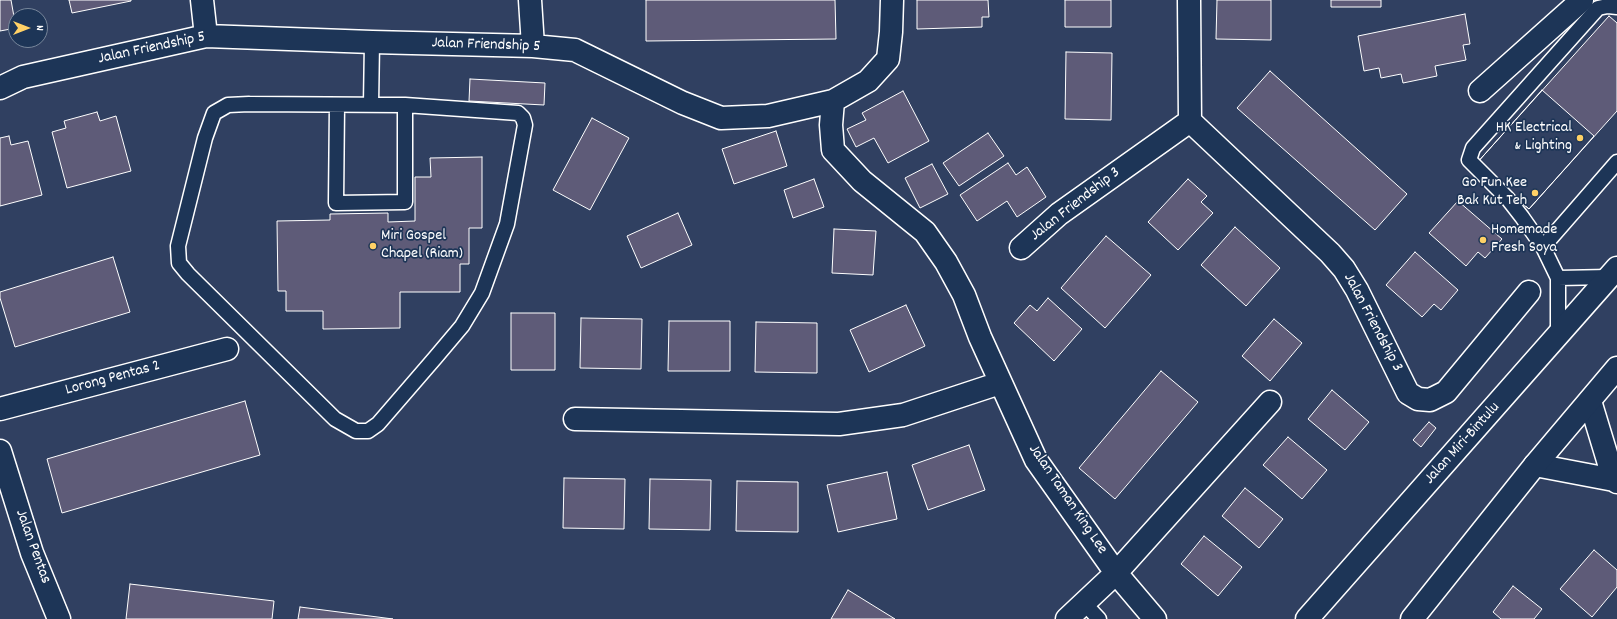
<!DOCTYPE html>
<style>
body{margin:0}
#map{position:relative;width:1617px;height:619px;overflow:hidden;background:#304061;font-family:Dekko,sans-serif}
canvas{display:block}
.north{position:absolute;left:8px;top:8px;width:40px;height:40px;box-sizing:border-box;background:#1d3557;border:1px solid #77869a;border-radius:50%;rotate:90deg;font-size:11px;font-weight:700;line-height:16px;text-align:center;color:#fff}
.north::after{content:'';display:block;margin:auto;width:14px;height:18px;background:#ffd166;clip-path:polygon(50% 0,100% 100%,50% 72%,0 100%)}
</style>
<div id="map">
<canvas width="1617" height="619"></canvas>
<div class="north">N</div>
</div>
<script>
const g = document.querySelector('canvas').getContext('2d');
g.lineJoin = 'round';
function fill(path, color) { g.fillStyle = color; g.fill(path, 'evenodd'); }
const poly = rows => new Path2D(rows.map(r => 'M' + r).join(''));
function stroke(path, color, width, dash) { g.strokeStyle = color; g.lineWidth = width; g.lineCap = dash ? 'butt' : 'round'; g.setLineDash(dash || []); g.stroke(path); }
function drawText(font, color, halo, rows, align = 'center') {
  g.font = font + ' Dekko,sans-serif'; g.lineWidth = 3.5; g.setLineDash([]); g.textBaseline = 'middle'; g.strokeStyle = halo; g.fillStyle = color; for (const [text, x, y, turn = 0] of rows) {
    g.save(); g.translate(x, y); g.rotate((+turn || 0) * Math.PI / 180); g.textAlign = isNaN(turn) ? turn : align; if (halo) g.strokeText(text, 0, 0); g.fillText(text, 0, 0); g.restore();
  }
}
const building = poly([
 [0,0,11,0,16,28,0,31,0,0],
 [69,0,131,0,131,1,72,13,69,0],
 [646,0,835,0,836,39,646,41,646,0],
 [917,0,988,0,989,17,982,17,982,27,917,29,917,0],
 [1065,0,1111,0,1111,27,1065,27,1065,0],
 [1217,0,1271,0,1271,40,1216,39,1217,0],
 [1331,0,1381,0,1381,7,1331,7,1331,0],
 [1465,14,1470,44,1463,45,1466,60,1435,66,1437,76,1403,83,1401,74,1381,78,1379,68,1364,71,1358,36,1465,14],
 [1609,16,1617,23,1617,111,1529,209,1476,164,1609,16],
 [1066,52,1112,53,1111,120,1065,119,1066,52],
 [1270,71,1407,194,1375,230,1237,108,1270,71],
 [470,79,545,83,544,105,469,101,470,79],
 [1542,90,1594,136,1529,209,1476,164,1542,90],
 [903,91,929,141,888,163,874,138,856,147,847,129,866,120,862,113,903,91],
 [97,112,100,121,116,116,131,171,67,188,52,132,66,128,64,121,97,112],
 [592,118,629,138,590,210,553,190,592,118],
 [776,131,787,166,734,184,722,149,776,131],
 [988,133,1004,156,959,186,943,163,988,133],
 [9,136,11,145,28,141,42,195,0,206,0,138,9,136],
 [482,157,482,228,469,228,469,264,460,264,460,292,400,292,400,328,323,329,323,311,286,311,286,291,278,291,277,221,330,220,330,214,388,213,388,222,415,221,415,177,431,177,430,158,482,157],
 [1008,163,1016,175,1027,167,1046,197,1017,217,1007,201,977,221,960,195,1008,163],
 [932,164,948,194,920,208,905,178,932,164],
 [814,179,824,207,793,218,784,190,814,179],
 [1188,179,1207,196,1201,202,1213,213,1178,250,1148,222,1188,179],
 [1458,201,1502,239,1485,258,1478,252,1466,266,1429,233,1458,201],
 [678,213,692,245,641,268,627,236,678,213],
 [1235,227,1280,268,1246,306,1201,265,1235,227],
 [834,229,876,231,873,275,832,273,834,229],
 [1106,236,1151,275,1105,328,1061,288,1106,236],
 [1415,252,1458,290,1441,310,1434,304,1422,317,1386,285,1415,252],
 [113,257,130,312,15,347,0,298,0,292,113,257],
 [1048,298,1082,329,1054,361,1014,323,1030,305,1037,311,1048,298],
 [906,305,925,346,869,372,850,330,906,305],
 [511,313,555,313,555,370,511,370,511,313],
 [581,318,642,319,641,369,580,368,581,318],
 [1274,319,1302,343,1270,381,1242,356,1274,319],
 [669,321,730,321,730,371,668,371,669,321],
 [756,322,817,323,817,373,755,372,756,322],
 [1161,371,1198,402,1115,499,1079,468,1161,371],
 [1332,390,1369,422,1345,450,1308,419,1332,390],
 [245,401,260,455,62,513,47,459,245,401],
 [1429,422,1436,428,1421,447,1413,440,1429,422],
 [1288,437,1327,470,1302,499,1263,465,1288,437],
 [969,445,985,490,928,510,912,465,969,445],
 [887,472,897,519,838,532,827,485,887,472],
 [564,478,625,479,624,529,563,528,564,478],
 [650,479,711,480,710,530,649,529,650,479],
 [737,481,798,482,798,532,736,531,737,481],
 [1245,488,1283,519,1259,548,1222,516,1245,488],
 [1204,536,1242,567,1218,596,1181,564,1204,536],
 [1594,550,1617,570,1617,587,1592,617,1560,589,1594,550],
 [130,584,274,601,272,619,126,619,130,584],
 [1513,586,1542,609,1534,619,1501,619,1493,612,1513,586],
 [848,590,895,619,831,619,848,590],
 [300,607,393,619,298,619,300,607]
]);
fill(building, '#5e5b78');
stroke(building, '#fff', 1);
const service = poly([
 [249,104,405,105,518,113,523,118,525,125,507,224,482,293,462,326,435,358,378,424,368,431,356,431,335,419,188,274,179,263,178,246,205,138,214,113,228,105,249,104],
 [337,105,336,203,405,202,405,105],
 [371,105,372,42],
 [1543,247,1617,162],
 [1558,278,1609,277],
 [1558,336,1558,278,1543,247,1522,217,1508,199,1469,160,1473,148,1598,8,1608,6,1617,7],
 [1084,603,1099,619]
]);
const minor = poly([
 [202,0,206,36],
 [530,0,533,46],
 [1189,0,1190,121,1330,253,1344,269,1357,290,1408,393,1418,399,1430,400,1446,392,1529,292],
 [0,88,23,77,206,36,372,42,533,46,575,50,683,103,721,118,768,116,833,101,868,81,888,59,891,32,892,0],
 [1480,91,1582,0],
 [833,101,831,125,833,150,862,181,925,232,946,262,964,295,980,337,1036,460,1116,573,1155,619],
 [1021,248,1059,214,1190,121],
 [1590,401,1614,480],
 [0,409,227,349],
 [575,419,839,424,903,415,1000,383],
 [0,451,32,553,59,619],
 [1535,465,1614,480,1617,482],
 [1067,619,1116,573,1270,402]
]);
const trunk = poly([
 [1307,619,1617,268],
 [1412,619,1535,465,1617,368]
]);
stroke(service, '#fff', 17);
stroke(minor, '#fff', 25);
stroke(trunk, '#fff', 25);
stroke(service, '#1d3557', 14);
stroke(minor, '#1d3557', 22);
stroke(trunk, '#1d3557', 22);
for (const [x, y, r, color] of [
 [1580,138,4,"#ffd166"],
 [1535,193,4,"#ffd166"],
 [1483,240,4,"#ffd166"],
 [373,246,4,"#ffd166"]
]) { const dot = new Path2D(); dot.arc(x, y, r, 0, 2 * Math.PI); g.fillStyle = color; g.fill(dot); stroke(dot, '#1d3557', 1.5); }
drawText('16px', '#fff', '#1d3557', [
 ["Jalan Friendship 5",486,46,2],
 ["Jalan Friendship 5",152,49,-12],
 ["Jalan Friendship 3",1076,205,-38],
 ["Jalan Friendship 3",1372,323,62],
 ["Lorong Pentas 2",113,379,-15],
 ["Jalan Miri-Bintulu",1463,444,-48],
 ["Jalan Taman King Lee",1067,500,56],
 ["Jalan Pentas",32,547,70]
]);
drawText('16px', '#fff', '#1d3557', [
 ["HK Electrical",1572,129],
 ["& Lighting",1572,147],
 ["Go Fun Kee",1527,184],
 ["Bak Kut Teh",1527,202],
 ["Homemade",1491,231,"left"],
 ["Fresh Soya",1491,249,"left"],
 ["Miri Gospel",381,237,"left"],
 ["Chapel (Riam)",381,255,"left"]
], 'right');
</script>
